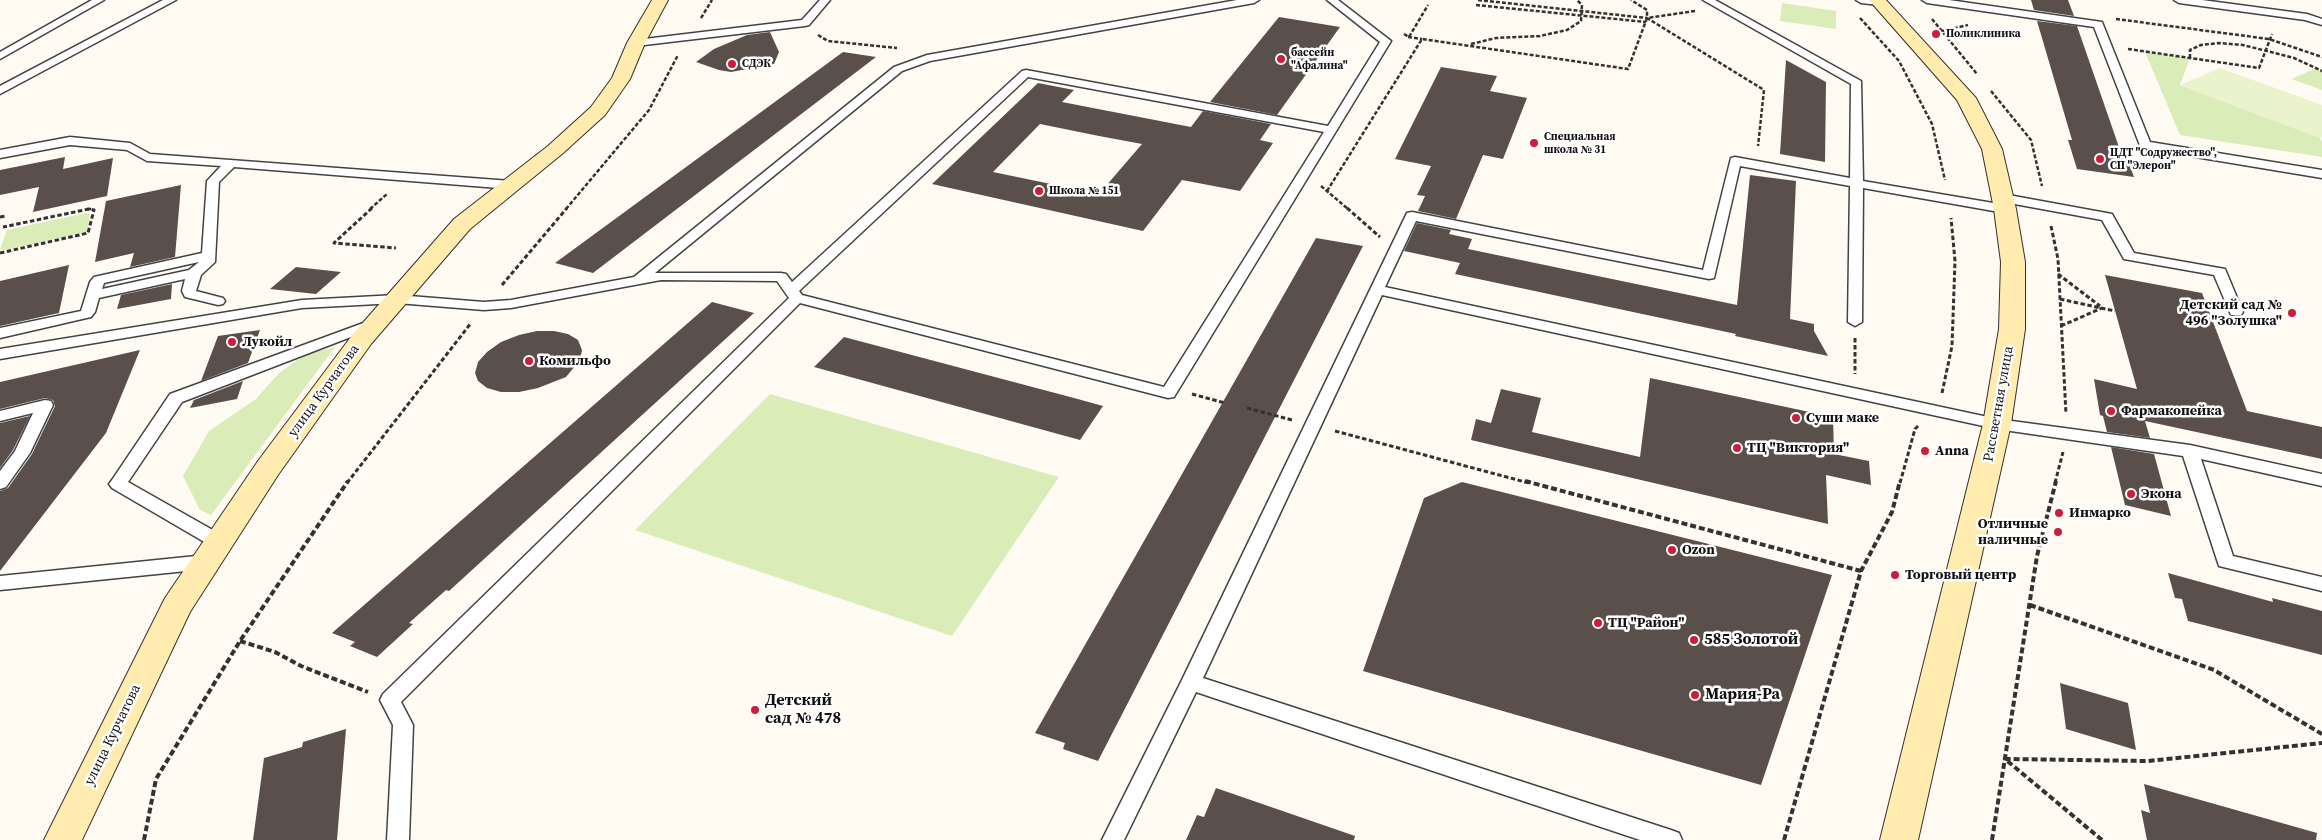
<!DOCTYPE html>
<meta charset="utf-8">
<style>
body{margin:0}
canvas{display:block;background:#fffbf3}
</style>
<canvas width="2322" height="840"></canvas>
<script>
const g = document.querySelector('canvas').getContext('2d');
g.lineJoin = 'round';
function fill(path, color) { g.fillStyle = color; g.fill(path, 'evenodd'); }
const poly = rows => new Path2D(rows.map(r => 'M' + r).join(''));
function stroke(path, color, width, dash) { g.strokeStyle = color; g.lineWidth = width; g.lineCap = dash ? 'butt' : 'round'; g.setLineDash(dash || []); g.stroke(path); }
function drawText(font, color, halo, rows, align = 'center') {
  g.font = font + ' "Source Serif 4",serif'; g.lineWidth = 5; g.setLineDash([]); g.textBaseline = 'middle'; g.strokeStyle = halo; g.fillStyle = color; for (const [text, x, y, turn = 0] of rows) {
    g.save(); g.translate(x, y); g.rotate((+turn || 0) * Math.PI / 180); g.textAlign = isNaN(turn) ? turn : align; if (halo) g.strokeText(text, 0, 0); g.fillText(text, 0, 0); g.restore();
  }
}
fill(poly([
 [1782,3,1836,11,1836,29,1780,21],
 [2145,52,2190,58,2180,85,2320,138,2322,142,2322,157,2180,135],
 [2315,69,2322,71,2322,90,2291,79],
 [86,213,90,214,87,232,5,250,0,249,7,230],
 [335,347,211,515,200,510,183,476,209,431,256,399,278,374,304,355],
 [770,394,1059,477,952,636,635,530]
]), '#daedb9');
fill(poly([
 [2220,68,2322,105,2322,137,2320,138,2180,85]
]), '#ebf3cc');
fill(poly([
 [2031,0,2068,0,2074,16,2034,10],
 [1279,17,1340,27,1277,115,1210,102],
 [2037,21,2077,26,2120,150,2124,150,2134,177,2077,169,2068,140,2072,140],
 [770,32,779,52,774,64,731,72,719,70,696,62,714,49,747,35],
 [843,52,876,57,593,273,555,263],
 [1786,60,1826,82,1825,162,1780,154],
 [1441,67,1497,76,1490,91,1527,98,1503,159,1483,155,1456,219,1418,211,1425,196,1417,195,1431,166,1395,159],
 [1038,83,1074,90,1062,102,1191,127,1203,111,1271,124,1260,140,1273,143,1240,191,1182,180,1143,231,932,184],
 [1040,124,1099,136,1142,144,1099,194,993,172],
 [65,157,63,169,113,158,107,196,33,212,39,187,0,195,0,170],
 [1750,175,1796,181,1790,319,1814,324,1814,331,1828,356,1735,336,1736,334,1455,274,1460,263,1404,251,1417,223,1451,230,1449,234,1472,239,1468,249,1737,305],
 [181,185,175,257,130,267,134,253,95,262,106,201],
 [1316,238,1363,246,1098,761,1063,749,1065,743,1035,733],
 [69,265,59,313,0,326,0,281],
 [296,267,341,272,316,294,270,289],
 [2105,275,2202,293,2247,411,2322,427,2322,459,2145,421,2150,438,2107,432,2103,416,2100,415,2094,379,2137,389],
 [172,284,171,299,117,309,121,295],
 [712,302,754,313,449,591,446,590,409,623,413,624,377,657,350,646,355,642,332,633],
 [260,330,248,363,201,381,218,336],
 [537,331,554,331,568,334,578,340,582,350,580,360,566,377,538,388,519,392,501,392,487,388,478,381,475,373,478,362,487,352,501,342,519,335],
 [844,337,1074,398,1103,406,1080,440,814,367],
 [140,350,106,433,0,571,0,491,8,488,32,454,55,406,53,400,45,398,0,409,0,382],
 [1650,378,1833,417,1834,454,1869,461,1871,485,1826,475,1828,524,1471,440,1476,419,1491,423,1501,389,1541,398,1532,432,1640,457],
 [243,381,237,399,190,408,194,400],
 [30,416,13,450,0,468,0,423],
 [2111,447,2154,454,2171,516,2125,505],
 [1462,482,1832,575,1761,785,1363,671,1424,498],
 [2168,573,2273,602,2272,598,2322,611,2322,655,2188,621,2182,599,2175,598],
 [2060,683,2128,703,2136,750,2066,729],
 [346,729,337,840,253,840,264,758,302,747,303,742],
 [2144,784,2317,833,2316,840,2147,840,2141,810,2150,813],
 [1216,788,1355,836,1354,840,1186,840,1197,815,1204,817]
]), '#5a4f4b');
const lane = poly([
 [92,0,104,0,0,59,0,52,92,0],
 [163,0,176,0,0,94,0,86,163,0],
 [820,0,830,0,809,25,805,26,636,46,631,43,636,40,802,20,820,0],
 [1237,0,1259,0,1254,3,930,61,902,71,655,273,781,273,786,274,792,282,1022,71,1026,70,1328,126,1380,42,1327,0,1338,0,1391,41,1174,397,1168,398,800,303,401,702,413,725,409,840,387,840,393,725,380,700,383,694,789,298,777,281,661,280,511,308,484,310,397,303,302,308,0,359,0,349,302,300,397,295,484,302,511,300,634,277,894,67,927,55,1237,0],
 [1028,77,1324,132,1164,387,802,295,799,291,1028,77],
 [1703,0,1715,0,1861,81,1863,181,2005,205,2012,209,2005,213,1863,188,1862,322,1855,326,1848,322,1850,186,1740,166,1714,278,1709,279,1416,221,1385,287,1997,419,2190,445,2322,474,2322,486,2201,459,2233,556,2322,577,2322,591,2219,566,2183,456,1997,429,1382,295,1203,678,1671,830,1679,833,1682,840,1640,840,1196,692,1124,840,1102,840,1181,682,1407,213,1412,212,1703,270,1731,158,1735,157,1850,178,1851,84,1703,0],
 [1856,0,1883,0,1884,2,1879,5,1861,3,1856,0],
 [1922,0,1949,0,2102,22,2150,142,2322,170,2322,178,2141,148,2094,27,1927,3,1922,0],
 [2174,0,2202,0,2307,14,2322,19,2322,25,2305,20,2179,3,2174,0],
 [70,137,130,143,150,154,511,181,517,185,511,189,234,167,219,182,215,262,201,275,196,291,223,298,225,301,223,304,218,305,185,297,182,291,185,279,99,298,95,312,91,317,0,338,0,328,81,311,90,282,94,277,202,253,207,181,221,166,147,161,127,150,70,145,0,158,0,150,70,137],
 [199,262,189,270,102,289,104,283,199,262],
 [2003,194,2112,214,2134,253,2225,269,2243,312,2241,315,2231,315,2214,275,2124,259,2102,220,1998,201,1997,198,2003,194],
 [377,318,382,319,384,322,382,325,182,402,128,482,225,537,228,542,225,547,219,549,213,547,112,488,109,484,112,480,170,394,377,318],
 [45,400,51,401,53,405,30,453,6,487,0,489,0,471,15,451,33,413,0,421,0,411,45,400],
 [206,555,212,557,215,562,212,567,206,569,0,590,0,576,206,555]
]);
const secondary = poly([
 [652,0,668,0,645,43,630,79,605,115,562,154,470,229,371,344,278,475,190,612,82,840,44,840,165,598,258,461,353,334,454,219,548,146,591,107,612,78,627,43,652,0],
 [1869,0,1886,0,1976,98,2002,149,2016,209,2025,262,2025,329,2011,424,1918,840,1880,840,1983,424,1999,329,2001,262,1994,209,1982,149,1957,100,1869,0]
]);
stroke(lane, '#434343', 3);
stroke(secondary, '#323232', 2);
stroke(poly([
 [1478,0,1647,18],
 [1476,5,1646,22],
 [1695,11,1647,18,1764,90,1758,146],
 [701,18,712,0],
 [1860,18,1899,61,1932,124,1945,180],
 [1932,19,1977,74],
 [2116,19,2269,39,2322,57],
 [1942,31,1968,25],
 [1404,34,1409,37,1428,5],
 [818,35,828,41,897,48],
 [1408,37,1422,39],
 [1471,44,1496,38,1540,36,1567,30,1581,21,1582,5,1577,0],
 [2128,49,2259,68,2272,34],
 [2190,58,2190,50,2201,45,2219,43,2243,45,2294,58,2322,71],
 [1991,91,2031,140,2042,186],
 [1321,186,1348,209],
 [1327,191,1422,39,1628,69,1647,18,1647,10,1631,0],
 [87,209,91,209],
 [370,209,387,194],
 [566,209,649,110,678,55]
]), '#323232', 2.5, [4, 2]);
stroke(poly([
 [372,208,334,243,396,248],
 [1347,208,1380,237],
 [0,217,6,216],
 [2051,226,2058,259,2066,414],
 [0,253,88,233,94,210,89,209,3,227],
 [2058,274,2100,306],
 [502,285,567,208],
 [2060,299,2115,311],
 [2061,326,2102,308],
 [1855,338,1855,374],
 [1942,393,1952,346,1955,261,1951,218],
 [1192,394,1225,403],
 [1247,408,1292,420],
 [1335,431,1529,483],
 [347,483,471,323],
 [1900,483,1915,429,1918,426],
 [2055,483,2063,452]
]), '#323232', 3, [4.5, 2.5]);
stroke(poly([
 [1525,481,1861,571],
 [2030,605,2214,670,2322,734],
 [240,641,275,652,301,666,368,692],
 [144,840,156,779,240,641,348,481],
 [1784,840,1861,571,1892,512,1900,481],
 [1992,840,2037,556,2056,481],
 [2102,840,2005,759,2148,761,2322,743]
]), '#323232', 4, [6, 3]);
fill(lane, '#fff');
fill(secondary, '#ffecae');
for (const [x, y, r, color] of [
 [1936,34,5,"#ca1e3b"],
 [1281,59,5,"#ca1e3b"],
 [732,64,5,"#ca1e3b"],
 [1534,143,5,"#ca1e3b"],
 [2100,159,5,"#ca1e3b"],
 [1039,191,5,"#ca1e3b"],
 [2292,313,5,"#ca1e3b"],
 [232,342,5,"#ca1e3b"],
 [529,361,5,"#ca1e3b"],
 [2111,411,5,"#ca1e3b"],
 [1796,418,5,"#ca1e3b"],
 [1737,448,5,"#ca1e3b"],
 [1925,451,5,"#ca1e3b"],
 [2131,494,5,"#ca1e3b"],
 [2059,513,5,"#ca1e3b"],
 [2058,532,5,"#ca1e3b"],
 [1672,550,5,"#ca1e3b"],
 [1895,575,5,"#ca1e3b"],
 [1598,623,5,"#ca1e3b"],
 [1694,640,5,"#ca1e3b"],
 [1695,695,5,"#ca1e3b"],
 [755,710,5,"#ca1e3b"]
]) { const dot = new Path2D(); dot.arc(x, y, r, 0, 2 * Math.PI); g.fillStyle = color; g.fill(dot); stroke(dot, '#fff', 2); }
drawText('bold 11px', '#101010', '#fff', [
 ["Поликлиника",1946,34],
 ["бассейн",1291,53],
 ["\"Афалина\"",1291,66],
 ["СДЭК",742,64],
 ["Специальная",1544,137],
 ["школа № 31",1544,150],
 ["ЦДТ \"Содружество\",",2110,153],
 ["СП \"Элерон\"",2110,166],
 ["Школа № 151",1049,191]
], 'left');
drawText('bold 14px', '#101010', '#fff', [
 ["Детский сад №",2282,305,"right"],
 ["496 \"Золушка\"",2282,321,"right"],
 ["Лукойл",242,342],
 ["Комильфо",539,361],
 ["Фармакопейка",2121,411],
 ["Суши маке",1806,418],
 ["ТЦ \"Виктория\"",1747,448],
 ["Anna",1935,451],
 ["Экона",2141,494],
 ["Инмарко",2069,513],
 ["Отличные",2048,524,"right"],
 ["наличные",2048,540,"right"],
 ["Ozon",1682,550],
 ["Торговый центр",1905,575],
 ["ТЦ \"Район\"",1608,623]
], 'left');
drawText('14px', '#101010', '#fff', [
 ["улица Курчатова",324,391,-54],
 ["Рассветная улица",1999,404,-80],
 ["улица Курчатова",113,735,-64]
]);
drawText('bold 16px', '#101010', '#fff', [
 ["585 Золотой",1704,640],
 ["Мария-Ра",1705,695],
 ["Детский",765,701],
 ["сад № 478",765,719]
], 'left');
</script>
